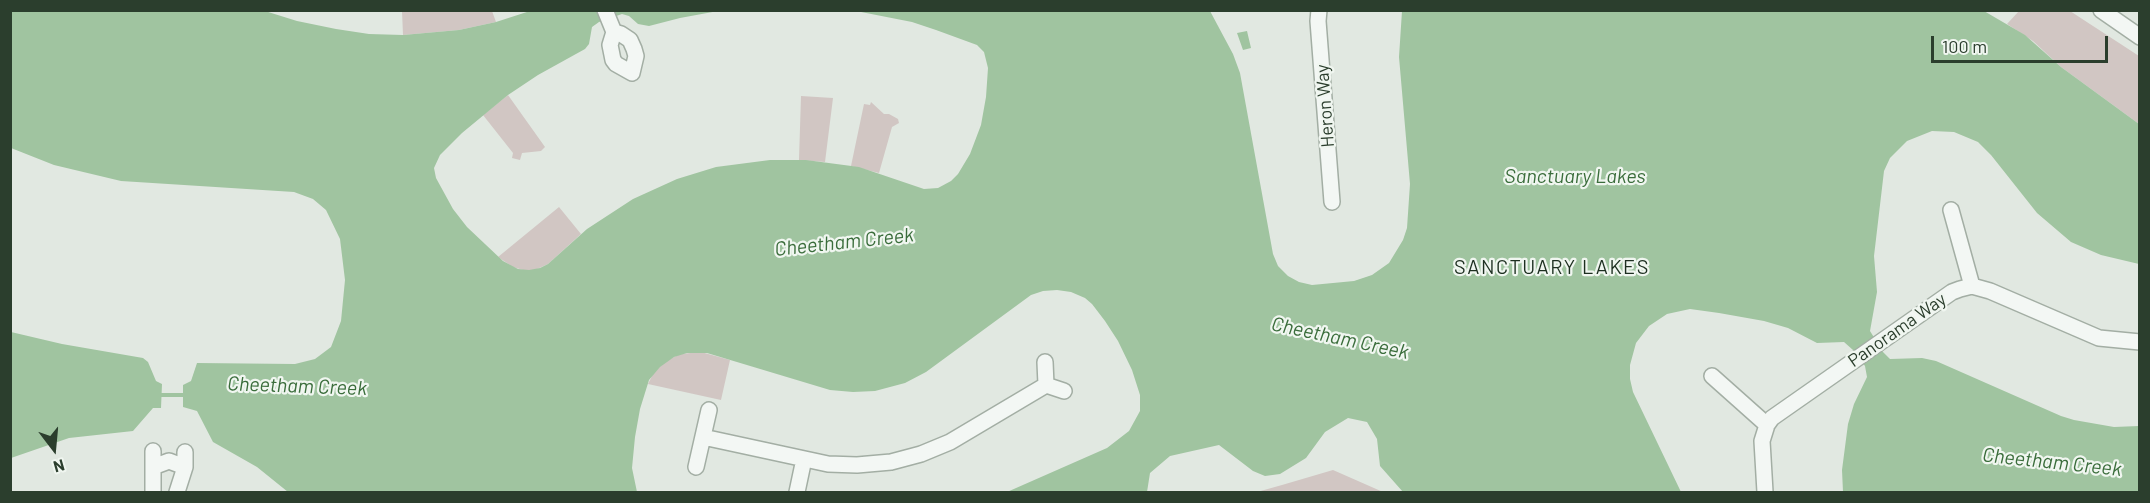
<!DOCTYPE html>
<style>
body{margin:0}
#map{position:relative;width:2150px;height:503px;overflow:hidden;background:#e1e8e1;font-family:Barlow,sans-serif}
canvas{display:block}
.frame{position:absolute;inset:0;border:12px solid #2b3e2d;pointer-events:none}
.north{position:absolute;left:24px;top:419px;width:60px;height:60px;-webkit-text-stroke:4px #f0f6f0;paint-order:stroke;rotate:164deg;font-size:16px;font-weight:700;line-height:24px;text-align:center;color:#2b3e2d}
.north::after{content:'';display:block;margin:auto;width:21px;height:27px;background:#2b3e2d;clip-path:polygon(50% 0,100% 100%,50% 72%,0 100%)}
.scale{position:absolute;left:1931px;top:36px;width:177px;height:27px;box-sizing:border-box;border:3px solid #2b3e2d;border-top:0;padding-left:8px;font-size:18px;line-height:21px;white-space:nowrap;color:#2b3e2d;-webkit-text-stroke:4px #f0f6f0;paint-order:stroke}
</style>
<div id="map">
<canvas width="2150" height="503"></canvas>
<div class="frame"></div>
<div class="north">N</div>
<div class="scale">100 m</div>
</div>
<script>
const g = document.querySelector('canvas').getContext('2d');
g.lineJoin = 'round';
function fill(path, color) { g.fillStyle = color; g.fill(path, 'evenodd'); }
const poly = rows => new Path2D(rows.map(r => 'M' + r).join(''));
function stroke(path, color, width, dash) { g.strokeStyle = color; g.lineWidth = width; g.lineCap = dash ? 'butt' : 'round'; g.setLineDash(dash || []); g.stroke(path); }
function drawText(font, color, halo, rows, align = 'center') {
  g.font = font + ' Barlow,sans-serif'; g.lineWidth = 4.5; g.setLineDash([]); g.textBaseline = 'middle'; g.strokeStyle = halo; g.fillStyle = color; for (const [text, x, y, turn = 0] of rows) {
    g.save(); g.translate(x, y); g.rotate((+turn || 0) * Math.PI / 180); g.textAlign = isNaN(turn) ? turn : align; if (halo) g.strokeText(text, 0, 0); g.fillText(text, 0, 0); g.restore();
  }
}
fill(poly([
 [402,11,492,11,496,22,459,30,403,35],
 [2019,11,2070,11,2139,56,2139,124,2061,67,2033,41,2007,24],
 [508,95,545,147,541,151,522,153,520,160,512,158,513,153,483,115],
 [801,96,833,98,825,162,799,160],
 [871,102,884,114,889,114,898,119,899,123,892,127,879,173,851,166,864,104,870,105],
 [559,207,581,234,548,264,535,270,523,270,513,267,498,257],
 [701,352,730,360,721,400,648,384,654,372,666,361,680,354],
 [1333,470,1383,492,1257,492,1282,485]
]), '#d1c6c3');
fill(poly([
 [10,11,265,11,297,21,336,29,369,34,403,35,459,30,496,22,530,11,718,11,680,18,649,26,638,24,629,16,622,14,599,22,592,27,589,44,585,49,538,75,508,95,462,133,440,155,434,168,436,178,453,209,467,227,503,261,518,269,529,270,540,268,548,264,587,229,633,199,677,179,716,167,770,160,806,160,859,167,924,189,938,188,951,181,958,174,970,154,981,125,986,97,988,68,984,52,977,45,936,30,912,22,856,11,1210,11,1233,54,1240,73,1273,254,1278,266,1288,276,1299,282,1312,285,1354,281,1372,275,1389,263,1403,240,1407,228,1410,184,1399,57,1402,11,1984,11,2025,35,2061,67,2139,124,2139,264,2101,255,2071,242,2037,213,1991,155,1978,142,1954,132,1932,131,1907,141,1890,158,1884,171,1874,256,1877,292,1870,331,1883,352,1890,359,1922,358,1936,361,2061,416,2074,420,2114,427,2139,426,2139,492,1843,492,1842,470,1848,424,1854,404,1867,377,1865,366,1853,350,1844,342,1817,343,1788,328,1764,321,1719,313,1690,309,1667,314,1649,326,1636,343,1630,365,1630,379,1633,392,1681,492,1403,492,1380,466,1377,439,1367,422,1348,418,1325,432,1306,458,1280,474,1265,476,1253,471,1219,445,1170,456,1150,473,1147,492,1007,492,1107,448,1129,431,1140,411,1140,395,1132,370,1118,341,1105,321,1092,304,1085,298,1071,292,1057,290,1043,291,1031,295,926,372,905,383,875,391,853,392,830,390,707,353,687,353,674,357,660,367,649,380,640,409,635,437,632,468,637,492,288,492,257,467,213,442,197,411,183,407,183,385,191,381,197,363,295,364,315,359,331,347,341,321,345,280,340,239,326,210,313,199,294,192,121,181,54,165,11,148],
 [1247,31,1251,48,1243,50,1237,33],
 [11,332,62,344,143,358,148,362,156,381,162,384,161,408,153,408,133,431,69,438,11,458]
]), '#a0c4a0');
stroke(poly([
 [157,395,186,395]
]), '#a0c4a0', 4);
const minor = poly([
 [605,10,614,32,610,45,613,60,616,64,632,73,636,56,634,49,630,40,621,34,614,32],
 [1319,10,1318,21,1332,202],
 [2101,10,2140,37],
 [1951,210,1972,286],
 [1045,362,1046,385,1064,391],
 [1712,376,1767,425],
 [703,437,828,464,857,465,891,462,921,454,950,442,1046,385],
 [153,467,169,461,185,467],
 [696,467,709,410],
 [153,492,153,451],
 [177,492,185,467,185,452],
 [797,492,804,459],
 [1765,492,1762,441,1767,425,1772,418,1952,292,1960,289,1972,286,1990,291,2099,338,2140,342]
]);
stroke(minor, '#a3aea4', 18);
stroke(minor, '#f3f7f4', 15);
drawText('18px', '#2b3e2d', '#f0f6f0', [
 ["Heron Way",1325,106,-94],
 ["Panorama Way",1897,330,-35]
]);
drawText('italic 20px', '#3a6d3b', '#f0f6f0', [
 ["Sanctuary Lakes",1575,176],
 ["Cheetham Creek",844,242,-6],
 ["Cheetham Creek",1340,338,12],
 ["Cheetham Creek",297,386,2],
 ["Cheetham Creek",2052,462,6]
]);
g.letterSpacing = '1.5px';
drawText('20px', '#1d2f20', '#f0f6f0', [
 ["SANCTUARY LAKES",1552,267]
]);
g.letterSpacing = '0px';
</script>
